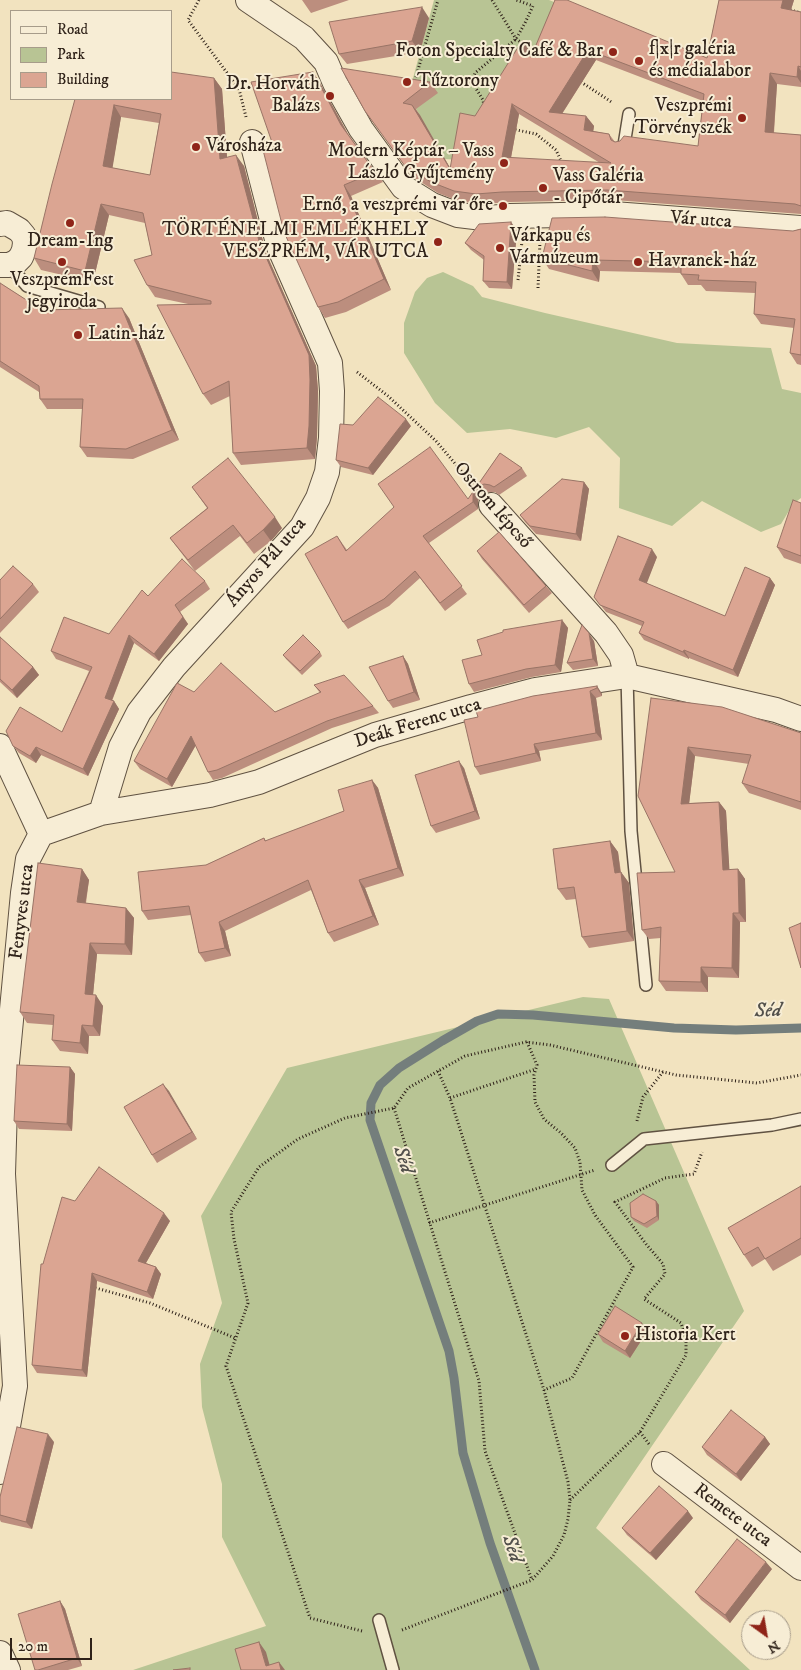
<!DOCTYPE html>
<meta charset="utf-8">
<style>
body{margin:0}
#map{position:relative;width:801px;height:1670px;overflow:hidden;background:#f2e3bf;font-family:"IM FELL DW Pica",serif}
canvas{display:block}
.legend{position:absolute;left:10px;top:10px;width:162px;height:90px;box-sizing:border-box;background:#f7edd5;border:1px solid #a79c8a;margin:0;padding:6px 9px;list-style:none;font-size:15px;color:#2f2219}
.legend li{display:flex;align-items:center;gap:10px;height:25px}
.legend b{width:25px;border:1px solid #a79c8a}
.north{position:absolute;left:741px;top:1610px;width:50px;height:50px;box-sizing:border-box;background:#f7edd5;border:1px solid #a79c8a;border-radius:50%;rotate:148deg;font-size:14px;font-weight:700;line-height:20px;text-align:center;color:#2f2219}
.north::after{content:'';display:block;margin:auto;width:18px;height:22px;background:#8f2418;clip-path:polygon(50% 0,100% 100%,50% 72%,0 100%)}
.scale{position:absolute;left:10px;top:1638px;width:82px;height:22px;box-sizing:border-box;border:2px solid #2f2219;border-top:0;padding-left:6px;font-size:15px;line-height:18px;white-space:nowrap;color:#2f2219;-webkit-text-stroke:4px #f7edd5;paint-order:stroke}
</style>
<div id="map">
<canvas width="801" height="1670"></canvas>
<ul class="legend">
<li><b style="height:6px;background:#f7edd5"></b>Road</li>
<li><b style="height:14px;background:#b8c494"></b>Park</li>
<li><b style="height:14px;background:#dba592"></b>Building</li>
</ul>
<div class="north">N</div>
<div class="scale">20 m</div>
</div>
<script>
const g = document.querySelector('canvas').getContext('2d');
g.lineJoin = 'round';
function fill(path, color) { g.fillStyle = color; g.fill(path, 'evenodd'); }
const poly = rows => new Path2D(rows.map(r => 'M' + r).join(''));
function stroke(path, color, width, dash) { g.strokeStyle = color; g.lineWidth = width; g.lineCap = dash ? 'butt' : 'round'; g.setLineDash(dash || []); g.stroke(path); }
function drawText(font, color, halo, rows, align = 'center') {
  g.font = font + ' "IM FELL DW Pica",serif'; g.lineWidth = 4; g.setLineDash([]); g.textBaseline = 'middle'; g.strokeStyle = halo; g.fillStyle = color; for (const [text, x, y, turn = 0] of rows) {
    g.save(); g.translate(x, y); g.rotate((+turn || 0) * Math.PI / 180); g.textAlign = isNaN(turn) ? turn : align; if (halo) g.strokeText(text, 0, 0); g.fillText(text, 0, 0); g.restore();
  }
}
fill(poly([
 [434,0,549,0,564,6,545,52,461,160,445,159,416,109,412,82],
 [443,272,473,286,482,297,545,313,677,343,771,348,782,389,801,393,801,498,793,504,781,524,761,532,702,501,672,526,619,508,620,458,589,427,556,438,510,429,467,433,435,403,404,353,404,323,415,292,427,278],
 [583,997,609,999,744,1311,596,1528,750,1670,133,1670,266,1626,222,1537,222,1484,202,1407,200,1364,222,1303,201,1216,287,1068]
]), '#b8c494');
stroke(poly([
 [535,1670,490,1543,463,1453,454,1378,449,1351,370,1120,371,1103,380,1085,399,1068,442,1041,477,1021,498,1014,533,1015,674,1028,736,1030,801,1028]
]), '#747e7c', 9);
const lane = poly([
 [624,145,629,114],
 [9,265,27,286,99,307],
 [627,676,631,831,646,985],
 [612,1165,644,1139,772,1125,801,1119],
 [379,1620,393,1670]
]);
const street = poly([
 [248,0,304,38,326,62,335,83,361,129,403,187,432,205,458,215,483,218,502,217],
 [510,216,613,214,801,228],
 [0,224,7,223,19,230,24,236,25,243,24,250,21,257,16,262,9,265,0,265],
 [491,505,606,633,621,655,627,676],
 [0,746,41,834],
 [101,813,121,747,139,712,174,667,302,527,318,498,327,472,331,438,332,391,330,363,279,247,252,142],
 [41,834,101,813,210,795,259,782,375,735,471,707,535,690,627,676,776,710,801,719],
 [664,1464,801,1568],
 [0,1472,15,1386,3,1174,6,1073,23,893,28,859,41,834],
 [0,1653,8,1670]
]);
stroke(lane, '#605242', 14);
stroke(street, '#605242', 26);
stroke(poly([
 [199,0,188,20,239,89,246,117],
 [492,0,516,39,536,52],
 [787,9,801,13],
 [578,80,613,103],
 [414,84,438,0],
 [430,85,472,82],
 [484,106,483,100,472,82,475,73,516,39,525,23,533,6,516,0],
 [512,129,536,134,556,150,562,163],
 [518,280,522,241],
 [538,288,540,241],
 [357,372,388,396,436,441,474,486],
 [527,1042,537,1065,534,1075,535,1102,544,1119,561,1133,575,1148,580,1162,582,1190,595,1215,633,1267,572,1378,544,1390],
 [450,1098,536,1069],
 [394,1108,479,1381,485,1451,532,1580],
 [637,1121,643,1097,663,1072],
 [429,1223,595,1170],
 [92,1287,150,1303,235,1338],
 [640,1432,649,1444],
 [570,1500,640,1432,686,1355,686,1338,681,1323,644,1299,665,1274,663,1264,646,1244,615,1202,665,1178,694,1174,702,1152],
 [402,1630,532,1580,553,1556,564,1535,568,1519,570,1500,568,1482,544,1390,450,1098,438,1071],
 [362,1631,310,1618,226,1366,248,1303,234,1239,231,1212,259,1167,298,1139,345,1118,394,1108,408,1088,465,1056,526,1042,550,1045,676,1075,757,1083,801,1075]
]), '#2f2219', 3, [1, 2.5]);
stroke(lane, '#f7edd5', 11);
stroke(street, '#f7edd5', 24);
fill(poly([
 [302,0,349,0,311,13],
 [555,0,707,58,719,0,794,0,791,10,801,12,801,87,777,84,774,133,801,135,801,214,614,200,510,202,483,204,461,202,438,193,413,177,365,111,430,82,438,93,416,109,450,168,475,116,531,52,530,57,531,57],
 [596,60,703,101,698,146,615,142,609,134,593,131,594,126,586,116,562,114],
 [519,114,600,163,511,158],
 [429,18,420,52,347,64,339,54],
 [214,78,222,89,227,157,244,166,266,253,316,366,318,391,317,437,315,459,241,465,233,453,230,396,211,405,203,394,188,304,155,297,147,285,152,255,145,223,109,215,93,282,41,270,34,258,75,99],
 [121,117,159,123,150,175,112,168],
 [320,83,348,134,383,182,351,196,391,290,346,312,325,318,318,307,274,148],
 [800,229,801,229,801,365,797,364,790,353,794,328,761,324,754,314,755,293,706,291,701,285,688,285,681,274,681,273,600,271,599,282,549,269,542,258,793,231],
 [517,230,512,289,489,288,483,281,484,260,471,250,465,243],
 [0,283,42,310,129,318,179,440,133,459,87,457,80,447,83,409,47,409,40,399,39,392,0,367],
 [353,425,411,426,373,475,341,467,336,460],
 [500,453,522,468,527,476,499,495,495,492,489,492,482,494,478,501,478,509,429,543,467,594,445,611,420,578,389,606,348,629,343,622,337,536,347,550,468,499],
 [584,482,589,489,581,541,536,534,525,522,520,515],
 [192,487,282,528,271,541,254,554,240,536,195,571,170,538,207,508],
 [801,503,801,564,784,558,777,547],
 [477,551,546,586,552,593,529,613,482,559],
 [657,557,646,583,725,616,770,578,775,585,738,677,689,658,689,659,644,640,639,633,642,626,606,612,594,597],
 [0,580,33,584,39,592,0,633],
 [205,581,210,589,180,612,188,624,159,661,134,643,112,701,114,701,119,709,88,776,41,755,36,763,19,753,13,746,62,732,89,671,56,659,51,651,109,634,148,596],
 [562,620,568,628,561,672,532,677,474,692,469,684,482,655],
 [0,637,33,667,39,675,17,698,0,682],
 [594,641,598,666,573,670,567,663],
 [320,652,322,656,302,675,286,659,283,655],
 [403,656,408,664,420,700,393,708,388,701],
 [314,685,373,706,379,713,332,728,222,778,213,780,208,772,196,745,172,787,140,769,134,761,194,692,275,712,320,693],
 [597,686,602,694,602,696,596,698,602,740,539,751,541,761,480,775,475,767,478,717],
 [651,698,801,733,801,810,749,793,742,783,749,764,695,756,689,803,719,802,726,811,729,870,738,869,745,879,746,922,740,922,739,978,708,977,708,992,666,991,659,981,661,938,649,939,642,930,675,872],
 [464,768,480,819,436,833,431,826],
 [372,780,378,788,404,876,365,888,379,925,334,942,328,933,311,890,225,931,231,956,205,962,199,953,191,915,148,920,142,911,206,865,264,838,266,841,344,811],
 [610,841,618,852,621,872,629,883,634,941,589,948,582,937,576,899,566,900,558,889],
 [82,869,89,880,86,903,126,908,134,918,132,955,97,954,93,995,103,1006,100,1036,89,1036,88,1054,60,1051,52,1040,53,1025,27,1023,20,1012],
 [70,1067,75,1074,72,1131,19,1129,14,1121],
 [163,1084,197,1139,157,1163,152,1155],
 [801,1186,801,1255,773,1271,765,1259,752,1267,744,1255],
 [75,1201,170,1221,146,1263,156,1267,161,1274,153,1299,97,1281,87,1377,37,1373,32,1365,43,1264],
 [656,1201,659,1205,659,1220,647,1228,634,1221,631,1217],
 [648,1330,630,1358,603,1342,598,1334],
 [765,1437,770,1444,741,1481,707,1455,702,1447],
 [54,1442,32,1529,1,1522,0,1520,0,1497],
 [693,1518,656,1560,627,1535,622,1528],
 [772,1569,730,1623,701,1600,695,1592],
 [60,1601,65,1609,82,1666,68,1670,35,1670]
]), '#bc8e7e');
fill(poly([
 [783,0,794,0,788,19,781,8],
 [422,7,429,18,420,52,412,41],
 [523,41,531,52,529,62,521,52],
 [588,50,596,60,556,123,549,112],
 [798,66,801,71,801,83,797,77],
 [313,72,320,83,349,136,341,125],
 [770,73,777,84,773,142,765,132],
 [214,78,222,89,228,170,220,159],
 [512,104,519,114,509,168,502,157],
 [114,105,121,117,111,177,103,166],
 [412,105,420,115,457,180,450,169],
 [586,116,594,126,592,141,584,130],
 [236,155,244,166,266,253,316,366,318,391,317,437,315,459,307,448,259,241],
 [344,185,351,196,391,290,384,279],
 [101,204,109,215,93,282,85,271],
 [511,222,517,230,512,289,507,282],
 [593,260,600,271,599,282,592,271],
 [122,308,129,318,179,440,172,430],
 [406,419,411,426,373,475,368,468],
 [584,482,589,489,581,541,576,534],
 [477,487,482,494,478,501,478,509,473,502,473,494],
 [275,517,282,528,271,541,263,530],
 [652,549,657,557,645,588,639,580],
 [770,578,775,585,738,677,733,670],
 [175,605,188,624,159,661,154,654],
 [562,620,568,628,561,672,555,665],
 [589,633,594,641,598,666,593,659],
 [129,635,134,643,110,705,105,698],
 [684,650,689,658,689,659,683,652],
 [403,656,408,664,420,700,414,692],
 [33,667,39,675,17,698,12,690],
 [597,686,602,694,602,696,597,688],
 [590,691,596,698,602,740,596,733],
 [114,701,119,709,88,776,83,769],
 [191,736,197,743,172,787,167,779],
 [534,744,539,751,541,761,536,753],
 [36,747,41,755,36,763,30,756],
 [688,747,695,756,688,813,681,804],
 [459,761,464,768,480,819,475,811],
 [372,780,378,788,404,876,398,868],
 [719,802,726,811,730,879,723,870],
 [610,841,618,852,621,877,621,872,629,883,634,941,627,931,615,873],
 [82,869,89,880,84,912,77,902],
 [738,869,745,879,746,922,739,913],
 [359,880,365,888,379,925,373,916],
 [126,908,134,918,132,955,125,944],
 [733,913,740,922,739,978,732,968],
 [219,922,225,931,231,956,225,948],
 [90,943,97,954,92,1005,85,994],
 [701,967,708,977,708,992,701,982],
 [96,995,103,1006,100,1036,93,1026],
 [82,1025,89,1036,88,1054,80,1043],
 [70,1067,75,1074,72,1131,67,1124],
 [163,1084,169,1091,197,1139,192,1132],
 [656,1201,659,1205,659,1220,657,1216],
 [164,1213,170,1221,143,1268,138,1261],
 [156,1267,161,1274,153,1299,147,1292],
 [92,1273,97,1281,87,1377,82,1370],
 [642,1323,648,1330,630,1358,625,1351],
 [48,1434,54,1442,32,1529,26,1522],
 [765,1437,770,1444,741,1481,736,1474],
 [688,1511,693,1518,656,1560,650,1553],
 [766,1562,772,1569,730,1623,725,1615],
 [60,1601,65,1609,82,1666,77,1658],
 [259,1642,266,1652,271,1670,266,1666],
 [279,1662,285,1670,281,1670]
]), '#997466');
const building = poly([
 [555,0,567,0,707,58,719,0,783,0,781,8,801,12,801,67,798,66,797,77,770,73,765,132,801,135,801,206,795,204,607,190,502,192,476,194,454,191,431,182,405,166,365,111,341,68,430,82,403,103,412,105,450,169,460,113,475,116,522,41,523,41,521,52,531,57,555,0],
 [588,50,704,94,698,146,624,136,620,141,615,142,611,140,609,134,584,130,586,116,549,112,588,50],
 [512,104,611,163,502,157,512,104],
 [422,7,412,41,339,54,329,22,422,7],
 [171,72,214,78,220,159,236,155,259,241,309,355,310,380,309,426,307,448,233,453,229,381,203,394,157,305,211,304,211,301,147,285,134,260,152,255,143,213,101,204,85,271,34,258,52,184,75,99,171,99,171,72],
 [114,105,161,114,150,175,103,166,114,105],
 [313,72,341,125,375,172,344,185,384,279,338,302,318,307,284,232,263,150,274,148,251,82,313,72],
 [605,217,793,231,801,229,801,355,790,353,795,319,754,314,756,282,698,280,699,275,681,274,681,262,593,260,592,271,542,258,552,218,605,217],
 [511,222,507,282,483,281,484,256,465,243,479,224,511,222],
 [0,283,42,310,122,308,172,430,126,449,80,447,83,399,40,399,39,386,0,361,0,283],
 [378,397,406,419,368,468,336,460,340,424,353,425,378,397],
 [430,447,468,499,500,453,522,468,494,487,490,485,484,484,477,487,473,494,473,502,423,536,462,586,440,603,415,571,384,599,343,622,305,554,337,536,346,551,394,507,378,484,430,447],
 [228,458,275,517,263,530,247,543,233,525,188,560,170,538,208,508,192,487,228,458],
 [562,479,584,482,576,534,530,526,520,515,562,479],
 [793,500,801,503,801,556,777,547,793,500],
 [499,532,546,586,524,605,477,551,499,532],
 [618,536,652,549,639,580,725,616,745,567,770,578,733,670,684,650,683,652,639,633,644,622,600,605,594,597,618,536],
 [182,559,205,581,175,605,183,617,154,654,129,635,105,698,114,701,83,769,36,747,30,756,13,746,6,731,20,707,62,732,92,667,51,651,64,617,109,634,142,590,148,596,182,559],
 [13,566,33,584,0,619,0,580,13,566],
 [562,620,555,665,526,669,469,684,462,660,482,655,477,640,503,632,503,630,562,620],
 [582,625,589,633,593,659,567,663,582,625],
 [303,635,320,652,300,671,283,655,303,635],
 [0,637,33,667,12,690,0,679,0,637],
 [403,656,414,692,388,701,369,667,403,656],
 [221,663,275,712,321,692,314,685,344,675,373,706,327,721,217,770,208,772,191,736,167,779,134,761,177,683,194,692,221,663],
 [597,686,597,688,590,691,596,733,534,744,536,753,475,767,464,720,478,717,476,711,533,696,597,686],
 [651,698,722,707,801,733,801,802,742,783,751,755,688,747,681,804,719,802,723,870,738,869,739,913,733,913,732,968,701,967,701,982,659,981,661,927,642,930,637,873,675,872,638,796,651,698],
 [459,761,475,811,431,826,415,775,459,761],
 [372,780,398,868,359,880,373,916,328,933,308,880,219,922,225,948,199,953,189,906,142,911,138,872,206,865,264,838,265,841,344,811,338,790,372,780],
 [610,841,615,873,621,872,627,931,582,937,574,887,558,889,553,849,610,841],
 [38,863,82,869,77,902,126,908,125,944,90,943,85,994,96,995,93,1026,82,1025,80,1043,52,1040,54,1015,20,1012,38,863],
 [801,923,801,968,789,928,801,923],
 [17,1065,70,1067,67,1124,14,1121,17,1065],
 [163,1084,192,1132,152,1155,124,1107,163,1084],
 [99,1167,164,1213,138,1261,156,1267,147,1292,92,1273,82,1370,32,1365,41,1264,43,1264,62,1197,75,1201,99,1167],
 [801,1186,801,1238,765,1259,758,1247,744,1255,728,1228,801,1186],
 [643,1194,656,1201,657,1216,644,1224,631,1217,630,1203,643,1194],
 [615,1306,642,1323,625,1351,598,1334,615,1306],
 [731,1410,765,1437,736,1474,702,1447,731,1410],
 [17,1427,48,1434,26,1522,0,1515,0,1497,17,1427],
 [659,1486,688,1511,650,1553,622,1528,659,1486],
 [737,1539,766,1562,725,1615,695,1592,737,1539],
 [60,1601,77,1658,38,1670,35,1670,18,1614,60,1601],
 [259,1642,266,1666,279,1662,281,1670,241,1670,235,1649,259,1642],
 [190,1668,190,1670,173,1670,190,1668]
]);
fill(building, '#dba592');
stroke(building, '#997466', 1);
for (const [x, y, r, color] of [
 [613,52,5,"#8f2418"],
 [639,61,5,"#8f2418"],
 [407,82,5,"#8f2418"],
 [330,96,5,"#8f2418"],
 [742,118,5,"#8f2418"],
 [196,147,5,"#8f2418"],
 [504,163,5,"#8f2418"],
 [543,188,5,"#8f2418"],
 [503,206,5,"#8f2418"],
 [70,223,5,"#8f2418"],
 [438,242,5,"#8f2418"],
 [500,248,5,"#8f2418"],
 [62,262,5,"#8f2418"],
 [638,262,5,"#8f2418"],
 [78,335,5,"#8f2418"],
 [625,1336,5,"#8f2418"]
]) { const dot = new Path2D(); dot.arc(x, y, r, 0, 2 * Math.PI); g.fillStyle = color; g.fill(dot); stroke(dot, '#f7edd5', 2); }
drawText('19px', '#2f2219', '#f7edd5', [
 ["f|x|r galéria",649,50],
 ["és médialabor",649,72],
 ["Foton Specialty Café & Bar",603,52,"right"],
 ["Tűztorony",417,82],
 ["Dr. Horváth",320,85,"right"],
 ["Balázs",320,107,"right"],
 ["Veszprémi",732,107,"right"],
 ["Törvényszék",732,129,"right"],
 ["Városháza",206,147],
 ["Modern Képtár – Vass",494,152,"right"],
 ["László Gyűjtemény",494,174,"right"],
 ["Vass Galéria",553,177],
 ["- Cipőtár",553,199],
 ["Ernő, a veszprémi vár őre",493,206,"right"],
 ["TÖRTÉNELMI EMLÉKHELY",428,231,"right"],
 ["VESZPRÉM, VÁR UTCA",428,253,"right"],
 ["Várkapu és",510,237],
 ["Vármúzeum",510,259],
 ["Dream-Ing",70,242,"center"],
 ["Havranek-ház",648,262],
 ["VeszprémFest",62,281,"center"],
 ["jegyiroda",62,303,"center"],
 ["Latin-ház",88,335],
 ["Historia Kert",635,1336]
], 'left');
drawText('19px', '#2f2219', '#f7edd5', [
 ["Vár utca",701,221,4],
 ["Ostrom lépcső",492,506,49],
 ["Ányos Pál utca",267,563,-49],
 ["Deák Ferenc utca",418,724,-17],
 ["Fenyves utca",23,912,-83],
 ["Remete utca",732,1516,37]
]);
drawText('italic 20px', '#52504b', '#f7edd5', [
 ["Séd",768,1012,-3],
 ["Séd",402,1160,71],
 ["Séd",511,1549,71]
]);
</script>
